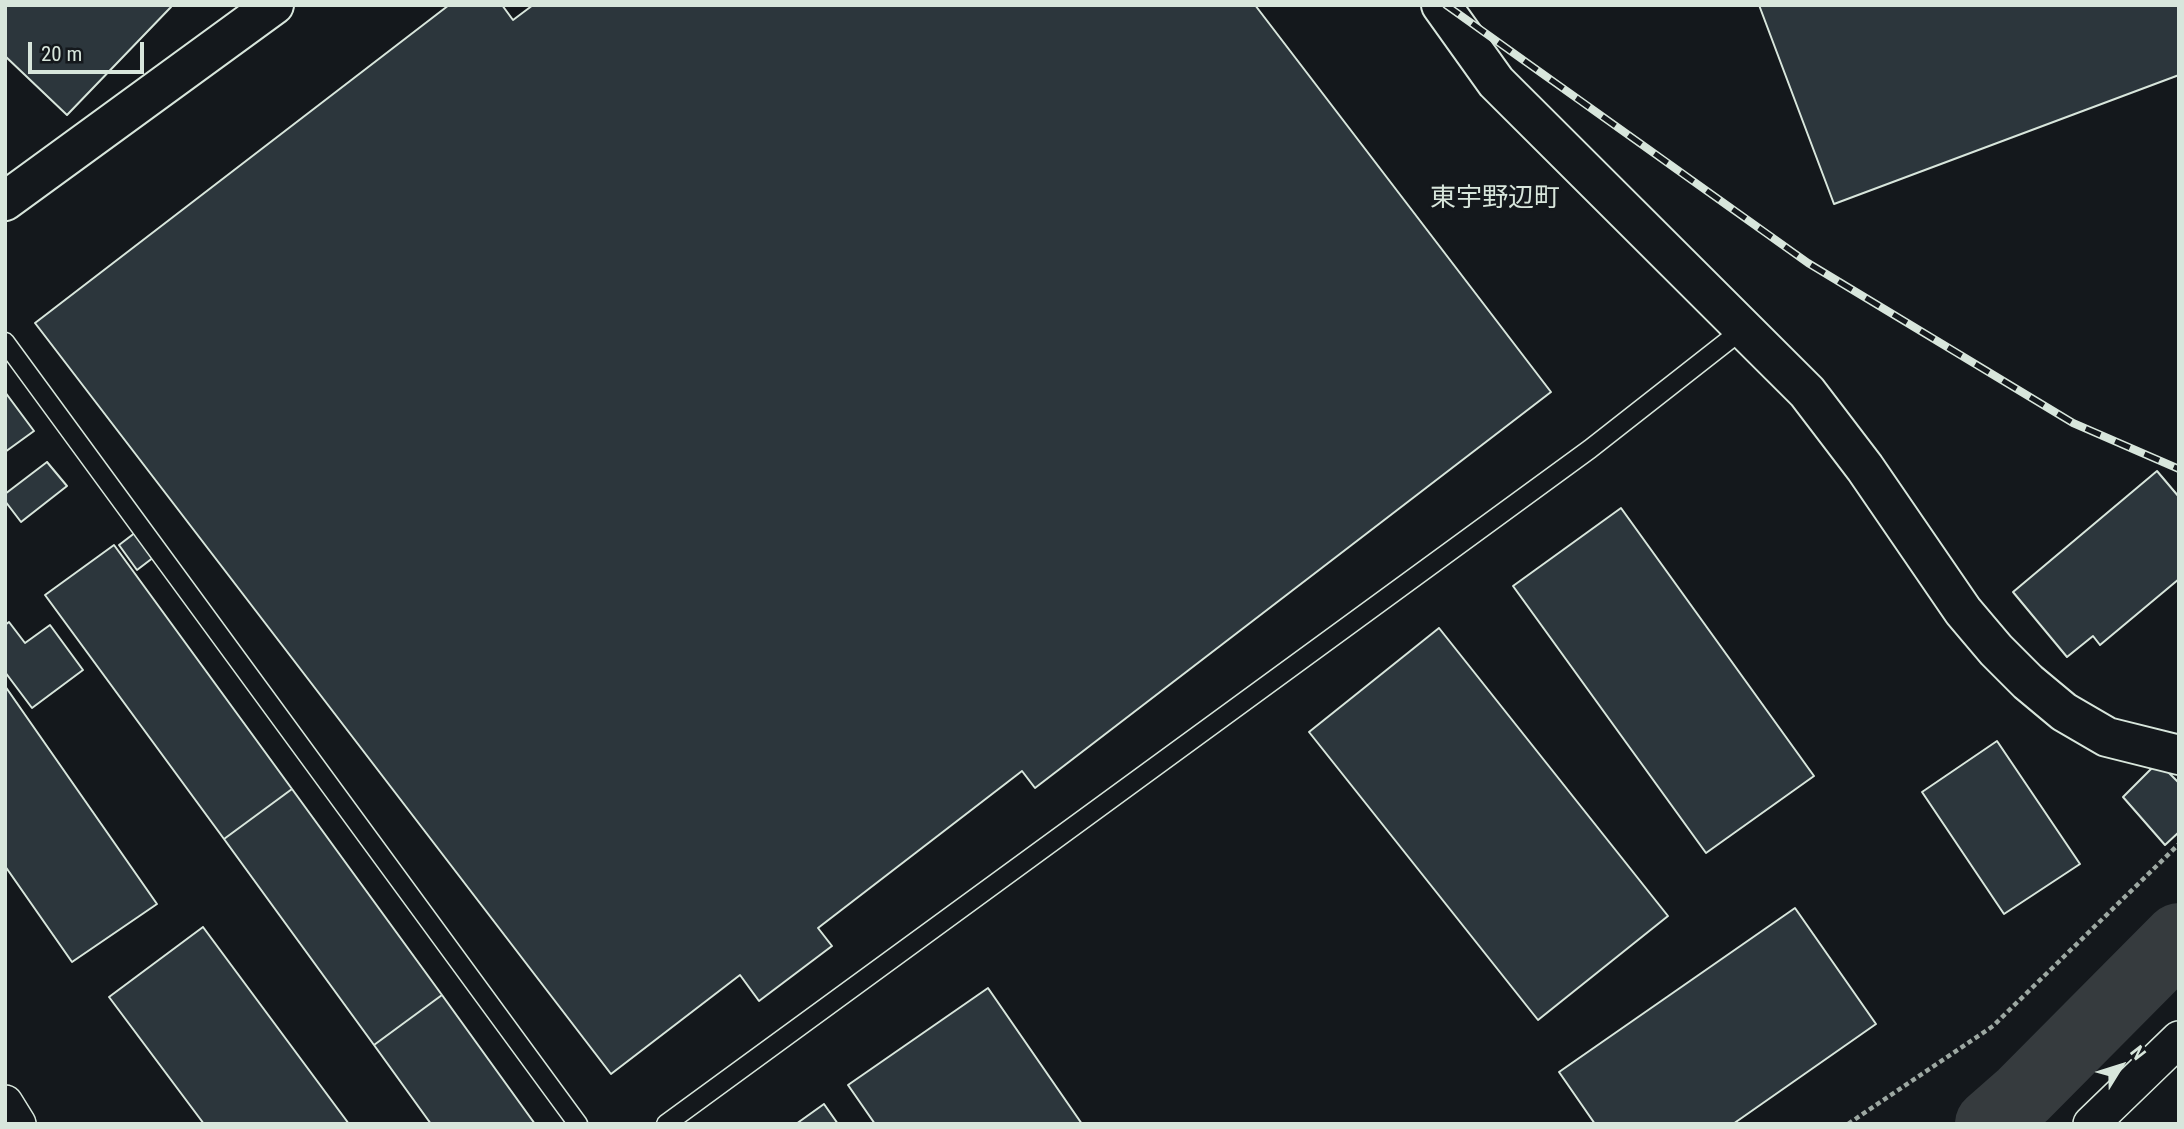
<!DOCTYPE html>
<meta charset="utf-8">
<style>
body{margin:0}
#map{position:relative;width:2184px;height:1129px;overflow:hidden;background:#14181c;font-family:"Roboto Condensed",sans-serif}
canvas{display:block}
.frame{position:absolute;inset:0;border:7px solid #d8e6dc;pointer-events:none}
.north{position:absolute;left:2086px;top:1031px;width:70px;height:70px;-webkit-text-stroke:5px #14181c;paint-order:stroke;rotate:52deg;font-size:19px;font-weight:700;line-height:28px;text-align:center;color:#d8e6dc}
.north::after{content:'';display:block;margin:auto;width:24px;height:32px;background:#d8e6dc;clip-path:polygon(50% 0,100% 100%,50% 72%,0 100%)}
.scale{position:absolute;left:28px;top:42px;width:116px;height:32px;box-sizing:border-box;border:4px solid #d8e6dc;border-top:0;padding-left:9px;font-size:21px;line-height:24px;white-space:nowrap;color:#d8e6dc;-webkit-text-stroke:5px #14181c;paint-order:stroke}
</style>
<div id="map">
<canvas width="2184" height="1129"></canvas>
<div class="frame"></div>
<div class="north">N</div>
<div class="scale">20 m</div>
</div>
<script>
const g = document.querySelector('canvas').getContext('2d');
g.lineJoin = 'round';
const poly = rows => new Path2D(rows.map(r => 'M' + r).join(''));
function stroke(path, color, width, dash) { g.strokeStyle = color; g.lineWidth = width; g.lineCap = dash ? 'butt' : 'round'; g.setLineDash(dash || []); g.stroke(path); }
function fill(path, color) { g.fillStyle = color; g.fill(path, 'evenodd'); }
function drawText(font, color, halo, rows, align = 'center') {
  g.font = font + ' "Roboto Condensed","Noto Sans JP",sans-serif'; g.lineWidth = 5; g.setLineDash([]); g.textBaseline = 'middle'; g.strokeStyle = halo; g.fillStyle = color; for (const [text, x, y, turn = 0] of rows) {
    g.save(); g.translate(x, y); g.rotate((+turn || 0) * Math.PI / 180); g.textAlign = isNaN(turn) ? turn : align; if (halo) g.strokeText(text, 0, 0); g.fillText(text, 0, 0); g.restore();
  }
}
stroke(poly([
 [1990,1124,2023,1095,2179,938]
]), '#363b3e', 70);
const building = poly([
 [5,5,169,5,171,7,67,115,5,56,5,5],
 [449,5,502,5,513,20,533,5,1255,5,1551,392,1035,788,1022,771,818,928,832,946,759,1001,740,975,611,1074,35,323,449,5],
 [1759,5,2179,5,2179,75,1834,204,1759,5],
 [5,392,34,431,5,452,5,392],
 [47,462,67,486,21,522,5,501,5,494,47,462],
 [2157,471,2179,497,2179,579,2100,645,2093,636,2067,657,2013,592,2157,471],
 [1621,508,1814,776,1706,853,1513,586,1621,508],
 [136,532,154,557,137,570,119,545,136,532],
 [114,545,292,789,224,839,45,595,114,545],
 [9,622,25,643,50,625,83,670,32,708,5,672,5,625,9,622],
 [1439,628,1668,916,1538,1020,1309,732,1439,628],
 [5,686,157,904,72,962,5,866,5,686],
 [1997,741,2080,864,2004,914,1922,792,1997,741],
 [2158,762,2179,783,2179,832,2165,845,2123,797,2158,762],
 [292,789,442,995,374,1045,224,839,292,789],
 [1795,908,1876,1024,1733,1124,1595,1124,1559,1072,1795,908],
 [203,927,349,1124,204,1124,109,997,203,927],
 [988,988,1082,1124,875,1124,848,1085,988,988],
 [442,995,535,1124,431,1124,374,1045,442,995],
 [824,1104,838,1124,796,1124,824,1104]
]);
fill(building, '#2c363c');
stroke(building, '#d8e6dc', 2);
const service = poly([
 [5,342,578,1124],
 [666,1124,1590,449,1743,329]
]);
const minor = poly([
 [5,1103,18,1124],
 [2091,1124,2179,1039]
]);
const tertiary = poly([
 [1441,5,1496,82,1807,392,1865,468,1963,611,1996,650,2028,682,2064,712,2107,737,2179,755],
 [5,201,274,5]
]);
stroke(service, '#d8e6dc', 21);
stroke(minor, '#d8e6dc', 38);
stroke(tertiary, '#d8e6dc', 42);
stroke(poly([
 [1848,1124,1993,1026,2179,844]
]), '#9da8a2', 4.5, [5, 3.5]);
stroke(service, '#14181c', 18);
stroke(minor, '#14181c', 35);
stroke(tertiary, '#14181c', 38);
const rail = poly([
 [1446,5,1808,263,2073,423,2179,469]
]);
stroke(rail, '#d8e6dc', 8);
stroke(rail, '#14181c', 5, [16]);
drawText('26px', '#d8e6dc', '#14181c', [
 ["東宇野辺町",1495,199]
]);
</script>
